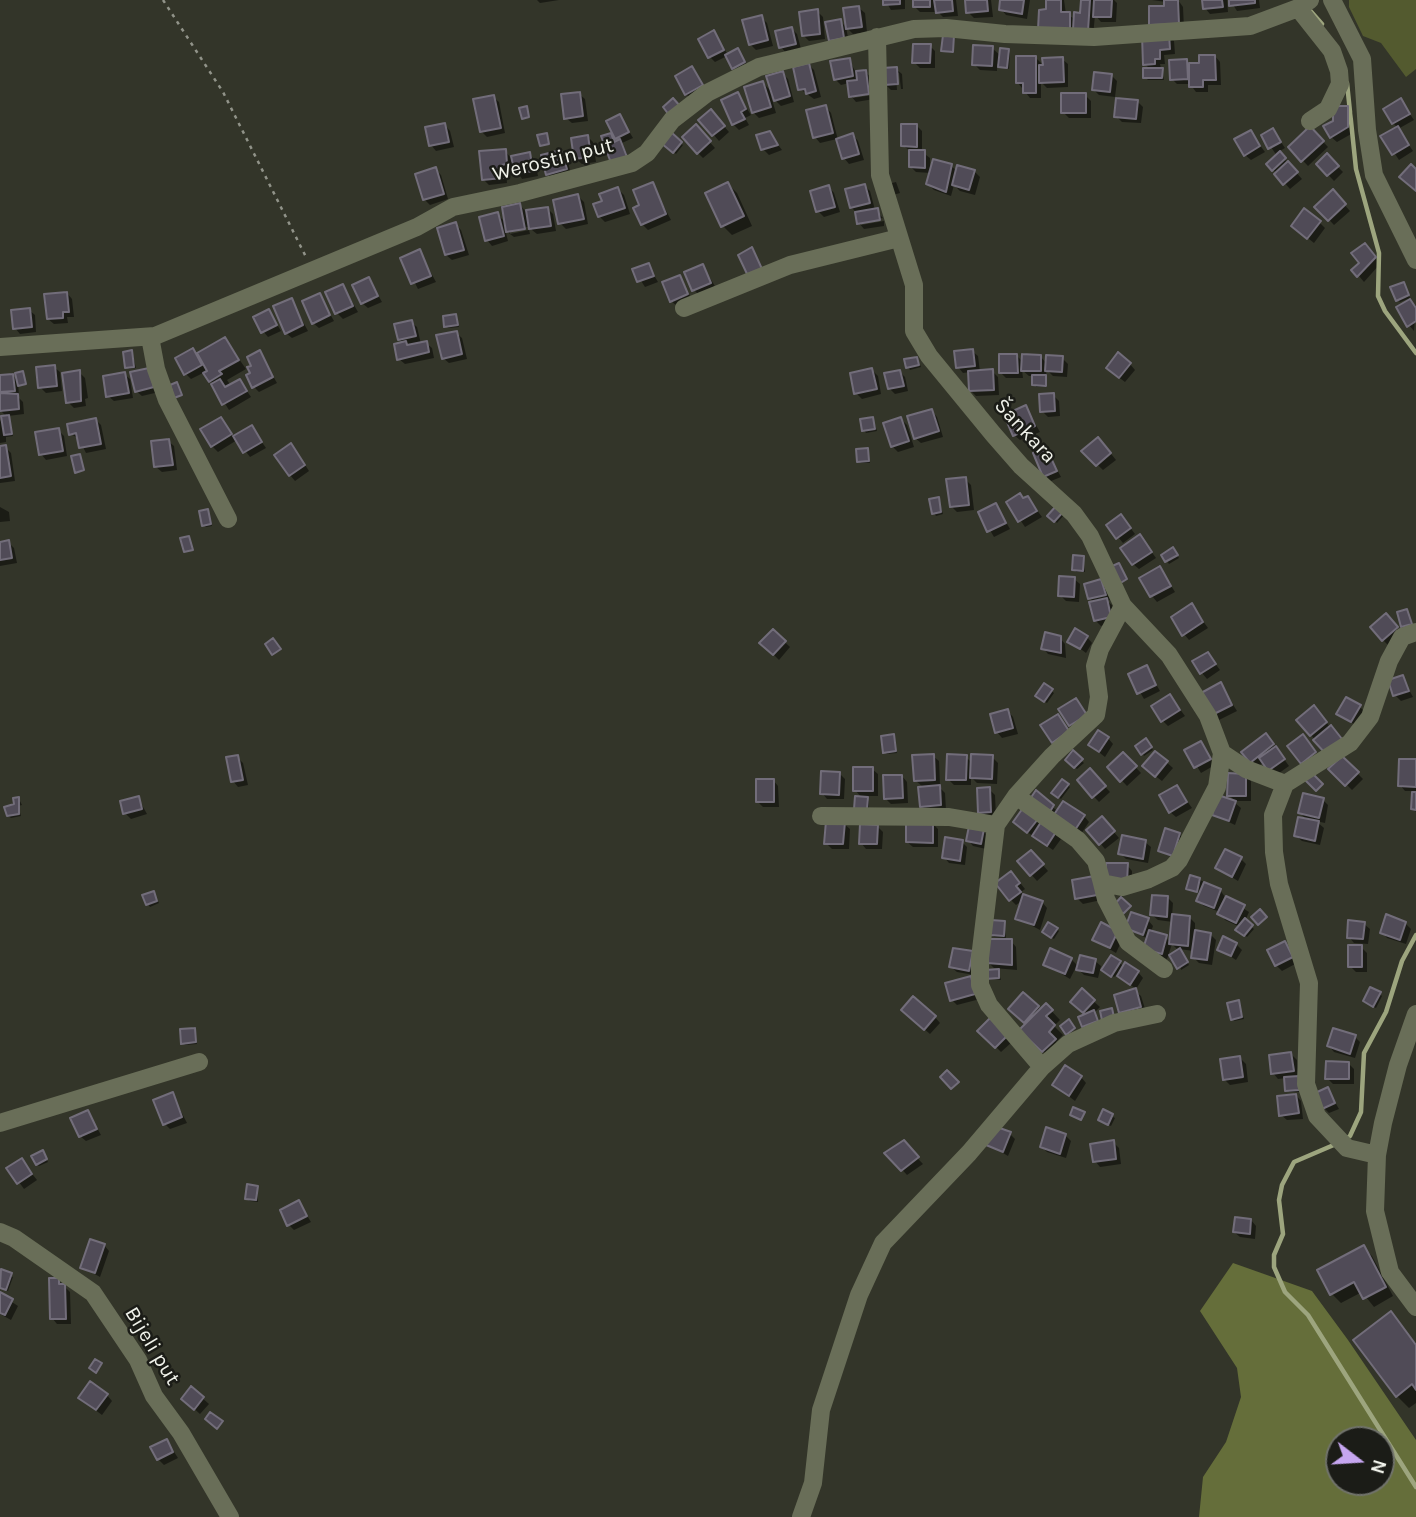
<!DOCTYPE html>
<meta charset="utf-8">
<style>
body{margin:0}
#map{position:relative;width:1416px;height:1517px;overflow:hidden;background:#333529;font-family:Karla,sans-serif}
canvas{display:block}
.north{position:absolute;left:1325px;top:1426px;width:70px;height:70px;box-sizing:border-box;background:#1b1c17;border:2px solid #70726b;border-radius:50%;rotate:107deg;font-size:19px;font-weight:700;line-height:28px;text-align:center;color:#f0f2ea}
.north::after{content:'';display:block;margin:auto;width:24px;height:32px;background:#c6a6f0;clip-path:polygon(50% 0,100% 100%,50% 72%,0 100%)}
</style>
<div id="map">
<canvas width="1416" height="1517"></canvas>
<div class="north">N</div>
</div>
<script>
const g = document.querySelector('canvas').getContext('2d');
g.lineJoin = 'round';
function fill(path, color) { g.fillStyle = color; g.fill(path, 'evenodd'); }
const poly = rows => new Path2D(rows.map(r => 'M' + r).join(''));
function stroke(path, color, width, dash) { g.strokeStyle = color; g.lineWidth = width; g.lineCap = dash ? 'butt' : 'round'; g.setLineDash(dash || []); g.stroke(path); }
function drawText(font, color, halo, rows, align = 'center') {
  g.font = font + ' Karla,sans-serif'; g.lineWidth = 5; g.setLineDash([]); g.textBaseline = 'middle'; g.strokeStyle = halo; g.fillStyle = color; for (const [text, x, y, turn = 0] of rows) {
    g.save(); g.translate(x, y); g.rotate((+turn || 0) * Math.PI / 180); g.textAlign = isNaN(turn) ? turn : align; if (halo) g.strokeText(text, 0, 0); g.fillText(text, 0, 0); g.restore();
  }
}
fill(poly([
 [1349,0,1416,0,1416,69,1406,77,1381,43,1363,36,1349,7]
]), '#535a2f');
fill(poly([
 [1233,1263,1312,1291,1348,1340,1416,1440,1416,1517,1199,1517,1203,1477,1226,1442,1241,1397,1237,1368,1200,1311],
 [1339,1440,1381,1440,1381,1482,1339,1482]
]), '#656e3a');
fill(poly([
 [537,0,559,0,540,3],
 [885,0,905,0,905,9,891,10],
 [914,0,956,0,958,16,943,17,935,9,935,12,920,12,914,6],
 [967,0,991,0,993,17,974,18,968,12],
 [1002,0,1030,0,1027,19,1006,15,1001,9],
 [1047,0,1064,0,1066,14,1075,19,1081,15,1082,0,1114,0,1117,3,1116,22,1101,22,1095,15,1093,36,1075,35,1047,11],
 [1152,0,1178,0,1183,7,1184,29,1166,8,1166,2],
 [1204,0,1227,0,1228,12,1210,14,1205,8],
 [1230,0,1259,0,1260,8,1237,11],
 [859,8,865,13,867,32,853,34,847,28],
 [817,11,823,17,825,39,809,41,803,35],
 [761,17,767,23,773,46,756,50,750,44],
 [840,21,846,27,849,43,836,46],
 [792,29,797,34,801,49,786,53,781,47],
 [714,33,728,55,738,51,750,68,739,73,727,56,715,62,710,57],
 [1169,36,1174,41,1175,54,1164,55,1165,64,1160,64,1164,80,1148,80,1145,77,1151,70,1145,64],
 [953,37,954,53,946,52,943,50],
 [930,46,935,51,935,68,920,68,914,62],
 [992,48,1001,56,1008,51,1010,53,1009,69,997,64,997,71,980,70,974,64],
 [1215,56,1220,62,1221,85,1208,85,1208,92,1196,92,1190,84,1177,84,1172,79,1187,61,1190,64,1201,64],
 [1035,57,1044,66,1062,59,1068,64,1068,87,1047,88,1041,82,1041,98,1030,98,1018,83],
 [849,59,856,73,865,72,871,77,873,91,853,94,853,98,873,95,874,99,856,102,851,96,849,83,841,85,835,79],
 [809,65,814,70,821,97,814,99,800,89],
 [692,68,707,91,692,100,686,94],
 [896,69,902,74,903,89,901,89,899,73,896,73,897,90,891,90,886,85],
 [782,73,788,79,794,102,781,106,771,96,776,113,759,118,753,112,763,83,773,93],
 [1112,76,1117,81,1115,97,1099,95,1094,90],
 [579,94,585,99,588,121,572,123,566,118],
 [738,94,751,115,745,118,749,125,739,130,733,124],
 [1085,95,1091,101,1091,118,1069,118,1063,112],
 [493,97,499,102,505,133,487,137,481,131],
 [1137,101,1143,107,1141,123,1122,122,1116,116],
 [1401,101,1414,120,1398,129,1413,151,1399,160,1383,136,1398,128,1393,123],
 [826,107,831,113,838,140,853,135,858,141,864,160,849,164,844,158,837,139,820,143,815,137],
 [1347,107,1353,113,1353,133,1337,142,1331,137],
 [620,116,633,138,622,143,631,163,618,168,610,135,619,142,609,121],
 [716,117,729,132,719,141,701,120],
 [445,125,450,131,454,147,436,151,431,145],
 [916,125,922,131,922,152,930,158,930,172,951,166,958,172,974,171,980,177,975,195,960,191,954,185,951,196,934,190,928,184,931,173,916,172,911,167,911,151,903,146],
 [696,127,715,148,703,158,698,153],
 [1310,128,1328,147,1308,166,1290,147],
 [1273,130,1285,148,1278,152,1302,179,1290,189,1268,164,1277,156,1263,135],
 [1250,132,1265,152,1251,160,1245,155],
 [769,133,782,150,769,155,763,149],
 [671,135,683,145,676,154,664,143],
 [587,136,593,142,596,162,582,164,576,159],
 [505,151,511,158,529,154,535,160,538,176,522,179,511,159,512,169,506,170,507,183,489,185,483,179],
 [561,151,567,157,571,175,553,180,548,174],
 [1327,156,1343,172,1334,181,1318,164],
 [435,169,441,175,448,199,430,205,424,199],
 [896,182,900,193,893,195,888,184],
 [652,184,671,220,648,230,642,224,641,206],
 [728,184,737,193,752,226,732,235,723,226],
 [865,186,870,191,875,210,883,218,861,222,861,225,884,221,884,226,864,229,859,223,857,213,851,207],
 [829,187,834,193,840,212,824,217,818,211],
 [618,189,624,195,630,214,605,222,599,216,604,202],
 [1333,192,1350,211,1334,225,1317,207],
 [578,196,584,202,588,224,566,229,560,223],
 [520,205,526,212,547,208,553,214,556,231,537,234,532,230,533,226,510,230,510,234,505,229,508,241,492,246,487,240,497,214,506,223],
 [1319,222,1325,228,1314,243,1299,231],
 [455,224,461,230,469,255,452,260,446,255],
 [529,230,530,234,514,237,510,234],
 [1370,250,1380,264,1364,282,1354,270],
 [419,251,436,282,418,289,402,258],
 [648,265,658,282,645,287,634,270],
 [703,266,716,288,699,295,694,290],
 [680,277,692,300,677,306,671,301],
 [369,279,382,302,368,308,362,303],
 [1403,284,1410,298,1400,302,1397,300],
 [343,286,358,312,343,319,337,313],
 [67,293,72,299,74,317,67,317,68,323,54,324,48,319],
 [319,295,334,321,319,328,313,323],
 [291,300,308,331,292,338,286,333],
 [1410,301,1416,306,1414,331,1409,325],
 [29,310,35,315,36,332,20,334,15,328],
 [269,311,281,331,268,337,263,331],
 [456,316,459,327,448,328,446,326],
 [411,322,417,327,421,344,426,343,432,348,434,358,405,364,399,359,404,343,400,340],
 [456,333,462,338,467,359,449,363,443,358],
 [225,339,246,369,227,380,231,386,240,381,251,397,229,410,205,372,191,379,186,374,192,350,197,355],
 [972,351,978,356,980,372,992,371,998,377,999,395,976,396,970,390,970,372,963,373,958,367],
 [132,352,136,368,129,369,127,367],
 [259,352,277,383,259,392,254,387,252,373],
 [1017,356,1023,362,1040,356,1047,364,1062,358,1068,364,1067,377,1053,376,1046,369,1047,387,1036,387,1034,376,1029,376,1022,370,1023,378,1006,378,1001,373],
 [917,358,921,367,910,370,908,367],
 [1130,364,1135,370,1125,382,1113,373],
 [54,367,60,372,62,391,46,393,40,387],
 [149,369,159,392,142,396,136,391],
 [872,370,878,376,881,394,862,399,856,393],
 [79,372,85,378,88,398,85,399,86,406,74,408,68,402],
 [900,372,905,377,908,391,895,394,889,388],
 [22,373,26,382,18,383,19,396,17,396,23,402,24,414,8,416,13,436,6,437,6,442,0,443,0,420,4,424,7,417,0,410,0,376,12,375,19,382],
 [124,374,130,379,133,398,114,401,108,396],
 [1053,395,1059,401,1060,416,1048,417,1042,411],
 [1026,408,1040,432,1020,440,1014,435],
 [932,411,937,417,943,437,921,443,915,438],
 [221,419,235,438,252,428,266,448,250,457,237,440,218,452,212,446],
 [873,419,877,431,866,433,864,430],
 [901,419,907,425,914,447,898,452,892,446],
 [96,420,101,425,106,449,86,453,79,439,71,434],
 [58,430,64,436,67,456,46,460,41,454],
 [168,441,174,446,177,470,162,472,156,467],
 [1104,445,1116,460,1103,470,1083,451],
 [5,447,11,453,15,481,0,483,0,448],
 [1046,449,1061,477,1051,481,1045,476],
 [867,450,870,463,861,463,859,461],
 [296,451,309,471,295,481,290,475],
 [965,479,971,485,974,510,957,512,951,506],
 [1028,498,1042,517,1025,527,1008,502],
 [938,499,943,514,936,516,934,513],
 [996,505,1010,529,994,537,980,513],
 [0,507,9,512,10,521,0,522],
 [1057,508,1064,515,1057,523,1050,516],
 [208,511,212,526,206,527,203,525],
 [1126,522,1135,534,1123,543,1118,537],
 [1140,536,1156,558,1139,569,1133,564],
 [8,542,14,548,17,563,0,566,0,544],
 [1175,552,1179,558,1169,564,1163,555],
 [1083,557,1085,572,1076,572,1074,569],
 [1160,568,1175,592,1157,602,1152,596],
 [1074,579,1080,584,1079,602,1066,601,1060,595],
 [1101,581,1107,587,1110,600,1107,601,1112,605,1116,622,1101,626,1095,620,1094,603,1090,598],
 [1192,606,1208,628,1189,640,1184,634],
 [1391,621,1402,634,1388,645,1383,640],
 [773,631,790,647,779,660,762,643],
 [1087,637,1092,643,1086,653,1070,641],
 [1060,638,1065,644,1066,658,1048,654,1043,648],
 [1208,654,1220,670,1207,679,1202,673],
 [1146,667,1160,691,1144,699,1130,675],
 [1402,677,1413,697,1401,701,1395,695],
 [1220,684,1237,711,1219,720,1214,714],
 [1045,686,1054,693,1047,703,1039,698],
 [1170,696,1185,716,1168,726,1163,721],
 [1359,706,1365,712,1357,726,1338,714],
 [1008,711,1013,717,1018,734,1002,738,997,732],
 [1319,713,1330,727,1317,742,1311,735],
 [893,736,897,753,887,754,884,752],
 [1108,738,1113,744,1105,757,1090,745],
 [1271,741,1289,766,1275,776,1264,762,1256,768,1251,762],
 [1148,743,1153,750,1144,756,1142,753],
 [1200,743,1215,765,1201,773,1187,750],
 [1073,753,1084,763,1077,769,1067,760],
 [1156,753,1173,768,1162,781,1150,772],
 [1123,754,1141,773,1127,786,1109,767],
 [933,756,939,761,940,785,937,785,945,793,946,810,927,812,922,806,924,788,915,780],
 [237,757,243,763,248,785,238,787,233,781],
 [966,757,972,763,992,757,998,763,997,784,977,783,971,777,971,785,954,785,948,779],
 [1342,758,1363,779,1352,790,1331,769],
 [1416,761,1416,812,1413,808,1414,791,1405,791,1400,785],
 [872,769,878,774,878,796,865,796,869,801,869,811,858,810,862,798,855,790],
 [1090,771,1110,792,1099,802,1079,781],
 [839,773,845,779,844,799,827,799,822,793],
 [1246,775,1251,781,1251,801,1235,801,1229,795],
 [902,776,907,782,908,803,891,804,885,798],
 [773,780,778,786,779,807,763,807,758,802],
 [1063,781,1070,787,1061,799,1054,793],
 [1177,787,1192,808,1176,817,1170,812],
 [989,789,995,795,996,817,986,818,980,812],
 [1037,792,1058,812,1084,816,1089,822,1081,834,1056,816],
 [138,798,147,814,131,819,125,813],
 [19,799,22,805,18,806,21,816,11,818,8,816],
 [1323,800,1328,805,1325,823,1316,821,1324,828,1320,845,1302,841,1296,836,1308,821,1300,813],
 [1235,803,1241,808,1235,825,1214,815],
 [1024,810,1061,839,1053,850,1020,827],
 [932,823,938,829,938,847,913,847,907,842],
 [844,824,850,829,849,849,832,849,826,843],
 [1107,824,1119,838,1105,849,1100,843],
 [878,827,883,832,882,849,866,849,861,843],
 [983,831,989,837,986,849,973,846,968,840],
 [1179,834,1185,840,1178,860,1160,850],
 [962,842,967,847,965,865,949,863,944,857],
 [1145,842,1151,847,1148,863,1126,859,1120,853],
 [1037,858,1048,871,1037,881,1020,862],
 [1241,859,1246,864,1238,881,1217,868],
 [1127,865,1132,871,1132,887,1107,880],
 [1093,878,1101,900,1083,904,1077,898],
 [1017,879,1025,889,1021,892,1023,896,1042,902,1047,908,1040,930,1017,918,1023,900,1016,905,1011,900],
 [1200,880,1220,890,1225,897,1249,912,1245,921,1254,929,1247,937,1238,929,1240,927,1225,920,1220,912,1204,906,1198,901,1201,894,1188,889],
 [153,893,159,903,150,907,148,904],
 [1168,898,1173,903,1172,916,1190,918,1195,923,1195,932,1210,934,1216,940,1212,965,1199,963,1193,957,1194,951,1179,949,1189,965,1181,970,1179,951,1172,944,1167,959,1151,954,1148,939,1127,928,1148,920,1153,926,1151,932,1171,941,1173,922,1158,920,1152,915],
 [1004,923,1006,938,994,937,992,935],
 [1405,923,1411,929,1406,944,1387,938,1382,932],
 [1364,924,1370,929,1368,944,1354,943,1349,937],
 [1101,925,1123,938,1116,953,1094,940],
 [1057,929,1059,931,1054,939,1046,934],
 [1011,941,1016,947,1017,970,994,968,988,962],
 [1285,943,1297,963,1282,971,1276,965],
 [1236,944,1242,950,1236,960,1219,949],
 [1361,947,1367,953,1367,972,1356,972,1350,966],
 [972,953,974,975,957,972,951,967],
 [1071,959,1079,967,1095,961,1101,966,1098,978,1084,975,1076,967,1070,979,1045,964],
 [1120,963,1124,967,1114,977,1106,972],
 [998,971,1001,980,987,978],
 [1138,972,1143,978,1136,989,1119,976],
 [970,978,980,999,957,1005,952,1000],
 [1082,991,1100,1007,1094,1013,1099,1023,1086,1028,1083,1026,1087,1015,1073,1001],
 [1135,991,1141,996,1146,1012,1126,1018,1121,1013],
 [1379,993,1382,996,1376,1008,1367,1003],
 [1024,995,1041,1010,1046,1005,1060,1020,1054,1026,1063,1035,1056,1042,1063,1049,1052,1060,1022,1030,1027,1025,1010,1009],
 [1238,1002,1244,1019,1234,1021,1232,1019],
 [909,1016,935,1017,940,1023,930,1034],
 [990,1020,1012,1042,1001,1052,980,1031],
 [194,1030,197,1044,185,1045,183,1043],
 [1355,1037,1360,1042,1355,1058,1334,1052,1329,1046],
 [1291,1054,1297,1060,1301,1092,1289,1092,1286,1078,1278,1079,1273,1073],
 [1240,1058,1246,1064,1248,1082,1230,1085,1224,1079],
 [1348,1063,1354,1069,1354,1084,1333,1084,1327,1078],
 [1081,1077,1086,1083,1075,1101,1054,1085],
 [1328,1090,1339,1109,1329,1113,1324,1108],
 [172,1094,187,1123,170,1129,165,1124],
 [1296,1095,1301,1101,1303,1119,1287,1120,1281,1115],
 [88,1112,101,1135,86,1141,80,1136],
 [1104,1112,1115,1118,1111,1126,1102,1122],
 [1010,1134,1015,1139,1008,1156,988,1144],
 [1066,1136,1071,1141,1066,1158,1047,1152,1042,1147],
 [1113,1142,1119,1148,1121,1164,1100,1167,1095,1161],
 [903,1143,923,1164,907,1175,887,1153],
 [43,1153,48,1162,39,1166,37,1164],
 [21,1160,37,1180,24,1189,9,1168],
 [257,1187,258,1202,250,1201,247,1199],
 [299,1203,311,1222,294,1230,289,1225],
 [1251,1220,1256,1226,1255,1239,1240,1237,1234,1232],
 [104,1245,109,1251,100,1277,82,1267],
 [1363,1247,1372,1256,1393,1296,1374,1307,1362,1292,1341,1303,1332,1294,1319,1271],
 [2,1272,13,1277,8,1291,0,1288],
 [58,1280,70,1292,71,1324,57,1324,52,1318],
 [0,1294,18,1306,11,1320,0,1314],
 [1391,1314,1416,1343,1416,1403,1409,1408,1397,1396],
 [192,1389,209,1404,200,1414,189,1404],
 [107,1395,112,1401,102,1415,86,1403],
 [167,1441,178,1458,164,1465,158,1459]
]), '#0007');
stroke(poly([
 [1307,7,1322,24],
 [1347,83,1356,169,1379,253,1378,296,1385,311,1416,353],
 [1344,1140,1350,1136,1361,1112,1364,1053,1386,1012,1402,961,1416,935],
 [1336,1144,1294,1162,1282,1185,1279,1200,1283,1234,1274,1255,1274,1267,1285,1292,1308,1315,1416,1487]
]), '#9da57e', 4.5);
const building = poly([
 [883,0,900,0,900,4,883,5,883,0],
 [913,0,930,0,930,7,913,7,913,0],
 [934,0,952,0,953,11,936,13,934,0],
 [965,0,987,0,988,11,966,13,965,0],
 [1000,0,1024,0,1022,14,999,10,1000,0],
 [1046,0,1061,0,1061,12,1070,12,1070,30,1038,29,1039,10,1046,9,1046,0],
 [1081,0,1090,0,1088,31,1073,30,1074,12,1080,13,1081,0],
 [1094,0,1112,0,1111,17,1093,17,1094,0],
 [1164,0,1178,0,1179,24,1149,25,1149,6,1164,6,1164,0],
 [1202,0,1222,0,1223,7,1203,9,1202,0],
 [1229,0,1255,0,1255,3,1229,6,1229,0],
 [859,6,862,27,846,29,843,8,859,6],
 [818,9,820,34,802,36,799,12,818,9],
 [762,15,768,40,749,45,742,20,762,15],
 [841,19,844,38,829,41,825,22,841,19],
 [792,27,796,44,779,48,775,31,792,27],
 [714,30,724,50,708,58,698,39,714,30],
 [1169,34,1170,49,1160,50,1160,59,1155,59,1155,64,1143,65,1142,35,1169,34],
 [943,35,954,35,953,52,941,51,943,35],
 [913,44,931,44,930,63,912,63,913,44],
 [973,45,993,46,992,66,972,65,973,45],
 [738,48,745,62,732,69,725,55,738,48],
 [1000,48,1009,49,1007,68,998,67,1000,48],
 [1199,55,1215,55,1216,80,1203,80,1203,87,1189,87,1189,63,1199,63,1199,55],
 [1016,56,1036,56,1036,93,1023,93,1023,83,1016,83,1016,56],
 [1063,57,1064,82,1039,83,1039,65,1043,65,1042,58,1063,57],
 [850,58,853,76,834,80,830,61,850,58],
 [1187,59,1188,79,1170,80,1169,60,1187,59],
 [809,63,816,91,806,94,805,89,798,90,793,67,809,63],
 [692,66,703,85,685,95,675,76,692,66],
 [897,67,898,84,884,85,882,68,897,67],
 [1143,68,1163,68,1162,78,1143,78,1143,68],
 [866,70,869,94,849,97,847,81,857,80,856,71,866,70],
 [783,71,790,96,774,101,766,76,783,71],
 [1094,72,1112,74,1110,92,1092,90,1094,72],
 [763,81,771,107,752,113,744,87,763,81],
 [580,92,583,116,564,119,561,94,580,92],
 [738,92,746,109,741,112,745,119,732,125,721,100,738,92],
 [1061,93,1086,93,1086,113,1061,113,1061,93],
 [494,95,501,128,480,132,473,99,494,95],
 [673,98,680,106,669,115,663,107,673,98],
 [1116,98,1138,100,1136,119,1114,117,1116,98],
 [1401,98,1410,114,1392,124,1383,109,1401,98],
 [826,105,833,133,813,138,806,110,826,105],
 [527,106,529,117,522,119,519,108,527,106],
 [1333,106,1348,106,1348,127,1330,138,1323,126,1333,121,1333,106],
 [711,109,725,126,712,136,698,120,711,109],
 [620,114,629,132,615,139,606,121,620,114],
 [445,123,449,142,429,146,425,127,445,123],
 [696,124,711,141,697,154,682,137,696,124],
 [901,124,917,124,917,147,901,146,901,124],
 [1310,126,1324,141,1301,162,1288,147,1310,126],
 [1398,126,1409,145,1392,155,1380,136,1398,126],
 [1273,128,1281,142,1268,149,1261,135,1273,128],
 [1251,130,1260,146,1244,156,1234,139,1251,130],
 [770,131,778,145,761,150,756,135,770,131],
 [671,132,682,142,673,153,661,143,671,132],
 [547,133,549,144,540,146,537,135,547,133],
 [611,133,614,142,620,139,627,157,611,163,601,136,611,133],
 [853,133,859,154,842,159,836,139,853,133],
 [588,135,591,157,574,159,571,138,588,135],
 [506,149,507,164,501,165,503,178,482,180,479,151,506,149],
 [561,150,567,169,546,175,541,155,561,150],
 [909,150,925,150,925,168,909,167,909,150],
 [1280,151,1286,158,1272,171,1266,164,1280,151],
 [530,152,533,171,515,174,511,156,530,152],
 [1327,153,1339,166,1327,176,1316,164,1327,153],
 [933,159,952,164,946,192,926,184,933,159],
 [1288,161,1298,172,1283,185,1274,174,1288,161],
 [1411,164,1416,169,1416,191,1399,177,1411,164],
 [957,165,975,170,969,190,952,185,957,165],
 [436,167,444,194,423,200,415,174,436,167],
 [653,182,666,214,641,225,633,208,639,205,633,190,653,182],
 [728,182,744,216,721,227,705,193,728,182],
 [865,184,870,203,850,208,845,189,865,184],
 [829,185,835,207,816,212,810,191,829,185],
 [618,187,625,208,598,217,593,204,602,201,599,194,618,187],
 [1333,189,1346,204,1328,221,1314,207,1333,189],
 [578,194,584,219,558,224,553,200,578,194],
 [520,203,525,229,506,232,502,207,520,203],
 [548,207,551,226,529,229,526,210,548,207],
 [878,208,880,220,857,224,855,212,878,208],
 [1304,208,1321,221,1307,239,1291,226,1304,208],
 [498,212,504,236,485,241,479,217,498,212],
 [456,222,464,250,445,255,437,228,456,222],
 [1365,243,1376,257,1357,277,1351,270,1359,263,1351,253,1365,243],
 [752,247,762,269,748,276,738,255,752,247],
 [420,249,431,276,411,284,400,258,420,249],
 [649,263,654,276,637,282,632,269,649,263],
 [703,264,711,283,692,291,684,272,703,264],
 [680,275,688,294,670,302,662,282,680,275],
 [369,277,378,296,361,304,352,285,369,277],
 [1404,282,1409,295,1396,301,1390,287,1404,282],
 [343,284,353,306,335,314,325,292,343,284],
 [67,292,69,312,63,312,63,318,47,319,44,294,67,292],
 [320,293,330,315,312,324,302,301,320,293],
 [292,298,303,325,285,334,273,306,292,298],
 [1410,299,1416,308,1416,321,1407,327,1396,307,1410,299],
 [30,308,32,327,13,329,11,310,30,308],
 [269,309,277,325,261,333,253,317,269,309],
 [456,314,458,325,444,327,443,316,456,314],
 [412,320,416,336,398,340,394,324,412,320],
 [457,331,462,354,442,359,436,335,457,331],
 [225,337,239,360,219,371,222,374,209,382,203,373,207,371,197,353,225,337],
 [406,341,407,345,427,341,429,352,397,360,394,344,406,341],
 [193,348,202,365,184,375,175,358,193,348],
 [973,349,975,366,956,368,954,351,973,349],
 [132,350,134,367,125,368,123,352,132,350],
 [260,350,273,377,252,388,246,375,250,373,247,367,251,366,247,357,260,350],
 [1118,352,1131,363,1119,378,1106,368,1118,352],
 [999,354,1017,354,1018,373,999,373,999,354],
 [1022,354,1041,355,1041,371,1021,371,1022,354],
 [1046,355,1063,356,1062,372,1045,371,1046,355],
 [917,357,919,365,906,368,904,359,917,357],
 [55,365,57,386,38,388,36,367,55,365],
 [149,368,154,387,135,392,130,372,149,368],
 [872,368,877,389,854,394,850,373,872,368],
 [993,369,994,390,969,391,968,371,993,369],
 [80,370,81,401,66,403,62,373,80,370],
 [900,370,904,386,888,389,884,373,900,370],
 [23,371,26,384,18,386,15,373,23,371],
 [125,372,129,393,106,397,103,376,125,372],
 [13,374,15,391,0,392,0,375,13,374],
 [1032,375,1046,375,1046,386,1032,385,1032,375],
 [220,379,225,387,240,379,247,391,222,405,211,384,220,379],
 [177,382,182,395,174,398,170,385,177,382],
 [0,393,18,394,19,409,0,411,0,393],
 [1054,393,1055,411,1040,412,1039,394,1054,393],
 [1026,405,1035,426,1013,436,1004,415,1026,405],
 [932,409,939,431,914,439,907,416,932,409],
 [9,415,12,434,4,435,1,416,9,415],
 [221,417,232,434,211,447,200,429,221,417],
 [873,417,875,429,862,431,860,419,873,417],
 [901,417,909,441,891,447,883,423,901,417],
 [96,418,101,444,79,448,76,433,69,435,67,424,96,418],
 [252,425,262,442,243,453,233,436,252,425],
 [59,428,63,451,39,455,35,432,59,428],
 [1098,437,1111,453,1096,466,1081,451,1098,437],
 [169,439,173,465,154,467,151,441,169,439],
 [291,443,305,465,289,476,274,455,291,443],
 [6,445,11,476,0,478,0,446,6,445],
 [1046,447,1057,471,1043,477,1033,453,1046,447],
 [868,448,869,461,857,462,856,449,868,448],
 [80,454,84,470,75,473,71,456,80,454],
 [966,477,969,505,950,507,946,479,966,477],
 [1020,493,1023,498,1028,496,1037,511,1018,522,1006,502,1020,493],
 [939,497,941,512,932,514,929,499,939,497],
 [996,503,1006,523,987,532,978,512,996,503],
 [1056,506,1063,512,1054,522,1047,516,1056,506],
 [208,509,211,524,202,526,199,511,208,509],
 [1121,514,1131,528,1116,539,1106,525,1121,514],
 [1140,534,1152,552,1132,565,1120,548,1140,534],
 [189,536,193,550,184,552,180,538,189,536],
 [9,540,12,558,0,560,0,542,9,540],
 [1173,547,1178,555,1165,562,1161,555,1173,547],
 [1073,555,1084,556,1083,571,1072,570,1073,555],
 [1119,563,1127,579,1119,584,1110,567,1119,563],
 [1160,566,1171,586,1150,597,1139,578,1160,566],
 [1059,576,1075,577,1074,597,1058,596,1059,576],
 [1101,579,1106,595,1088,599,1084,584,1101,579],
 [1107,598,1111,617,1094,621,1089,602,1107,598],
 [1192,603,1203,622,1182,636,1171,617,1192,603],
 [1407,609,1412,624,1401,627,1397,612,1407,609],
 [1386,613,1398,627,1382,641,1370,627,1386,613],
 [1075,628,1088,636,1080,649,1067,642,1075,628],
 [773,629,786,641,773,655,759,643,773,629],
 [1045,632,1061,636,1061,653,1041,649,1045,632],
 [273,638,281,649,272,655,265,644,273,638],
 [1208,652,1216,664,1200,674,1192,661,1208,652],
 [1147,665,1156,685,1137,694,1128,674,1147,665],
 [1403,675,1409,691,1393,696,1388,680,1403,675],
 [1221,682,1232,705,1212,715,1201,693,1221,682],
 [1044,683,1053,689,1044,702,1035,696,1044,683],
 [1170,694,1180,710,1161,722,1151,706,1170,694],
 [1346,697,1361,705,1351,722,1336,714,1346,697],
 [1076,698,1087,715,1069,726,1058,709,1076,698],
 [1314,705,1327,722,1310,736,1296,720,1314,705],
 [1008,709,1013,728,995,733,990,714,1008,709],
 [1058,714,1069,731,1052,743,1040,725,1058,714],
 [1331,725,1342,739,1325,753,1313,740,1331,725],
 [1098,730,1109,737,1099,752,1088,745,1098,730],
 [1266,733,1274,744,1250,763,1241,752,1266,733],
 [894,734,896,751,883,753,881,736,894,734],
 [1303,734,1316,752,1301,764,1287,746,1303,734],
 [1146,738,1152,747,1141,755,1135,746,1146,738],
 [1201,741,1211,759,1194,768,1184,750,1201,741],
 [1276,746,1285,759,1268,771,1259,758,1276,746],
 [1073,750,1083,759,1074,768,1065,760,1073,750],
 [1155,751,1168,761,1155,777,1142,766,1155,751],
 [1123,752,1137,766,1120,782,1107,767,1123,752],
 [934,754,935,780,914,781,912,755,934,754],
 [947,754,967,755,966,780,946,780,947,754],
 [971,754,993,755,992,779,970,778,971,754],
 [238,755,243,780,231,782,226,757,238,755],
 [1342,756,1359,772,1345,786,1328,769,1342,756],
 [1399,759,1416,759,1416,787,1398,786,1399,759],
 [853,767,873,767,873,791,853,791,853,767],
 [1090,768,1106,786,1092,798,1077,780,1090,768],
 [821,771,840,772,839,795,820,794,821,771],
 [1228,773,1246,774,1246,796,1227,796,1228,773],
 [1312,773,1323,784,1316,791,1305,780,1312,773],
 [883,775,902,775,903,798,884,799,883,775],
 [756,779,774,779,774,802,756,802,756,779],
 [1062,779,1069,784,1058,798,1051,793,1062,779],
 [940,785,941,805,920,807,918,787,940,785],
 [1177,785,1187,802,1169,813,1159,795,1177,785],
 [990,787,991,812,978,813,977,788,990,787],
 [1036,790,1054,805,1048,815,1028,802,1036,790],
 [1412,792,1416,792,1416,810,1411,809,1412,792],
 [1303,793,1324,798,1319,818,1298,813,1303,793],
 [1218,795,1236,801,1229,821,1212,815,1218,795],
 [139,796,142,809,123,814,120,801,139,796],
 [855,796,868,797,867,809,854,809,855,796],
 [19,797,19,814,7,816,4,807,14,804,13,798,19,797],
 [1063,801,1085,815,1075,830,1053,816,1063,801],
 [1023,808,1038,819,1027,833,1013,822,1023,808],
 [1102,816,1115,831,1099,845,1086,830,1102,816],
 [1298,817,1319,821,1315,841,1294,836,1298,817],
 [826,821,845,822,843,844,824,844,826,821],
 [906,821,933,822,933,843,906,842,906,821],
 [1041,822,1056,832,1047,846,1032,836,1041,822],
 [860,824,878,825,877,844,859,844,860,824],
 [969,826,984,829,981,844,966,841,969,826],
 [1165,828,1180,833,1173,856,1158,851,1165,828],
 [1122,835,1146,840,1143,859,1118,854,1122,835],
 [945,837,963,840,960,861,942,858,945,837],
 [1225,849,1242,857,1232,877,1215,868,1225,849],
 [1031,850,1044,864,1030,876,1017,861,1031,850],
 [1106,863,1128,863,1127,882,1105,881,1106,863],
 [1011,871,1020,883,1016,886,1021,892,1009,901,995,883,1011,871],
 [1190,875,1200,878,1197,892,1186,889,1190,875],
 [1094,876,1097,895,1075,899,1072,880,1094,876],
 [1204,882,1221,889,1214,908,1196,901,1204,882],
 [154,891,157,901,146,905,142,895,154,891],
 [1023,894,1043,901,1034,925,1015,919,1023,894],
 [1152,895,1168,896,1167,917,1150,915,1152,895],
 [1226,896,1245,905,1236,923,1217,914,1226,896],
 [1121,897,1131,906,1123,914,1114,905,1121,897],
 [1260,909,1267,917,1258,925,1251,917,1260,909],
 [1131,912,1149,918,1143,935,1125,928,1131,912],
 [1172,914,1190,916,1188,946,1169,944,1172,914],
 [1386,914,1406,922,1400,940,1380,933,1386,914],
 [1245,918,1253,925,1244,936,1235,930,1245,918],
 [991,920,1005,921,1004,936,990,935,991,920],
 [1348,920,1365,922,1363,939,1347,938,1348,920],
 [1048,922,1058,928,1051,938,1042,932,1048,922],
 [1101,922,1118,931,1110,948,1092,940,1101,922],
 [1149,930,1167,935,1162,954,1143,949,1149,930],
 [1195,930,1211,933,1207,960,1191,958,1195,930],
 [1223,936,1237,943,1231,956,1217,950,1223,936],
 [987,939,1012,939,1012,965,987,963,987,939],
 [1285,941,1293,957,1275,966,1267,950,1285,941],
 [1348,945,1362,945,1362,967,1348,967,1348,945],
 [953,948,973,951,969,971,949,967,953,948],
 [1050,948,1072,958,1065,974,1043,965,1050,948],
 [1180,948,1188,962,1177,969,1169,955,1180,948],
 [1080,955,1096,959,1093,973,1076,970,1080,955],
 [1111,955,1121,961,1111,977,1101,970,1111,955],
 [1125,962,1139,971,1130,985,1117,976,1125,962],
 [999,969,999,978,985,979,985,970,999,969],
 [971,976,975,994,950,1001,945,983,971,976],
 [1370,987,1381,992,1373,1007,1363,1001,1370,987],
 [1082,988,1095,1000,1083,1013,1070,1002,1082,988],
 [1136,988,1141,1007,1119,1013,1114,995,1136,988],
 [1023,992,1039,1006,1024,1023,1008,1009,1023,992],
 [913,996,936,1016,924,1030,901,1010,913,996],
 [1239,1000,1242,1017,1231,1020,1227,1003,1239,1000],
 [1046,1003,1053,1010,1046,1016,1055,1025,1049,1032,1056,1039,1042,1052,1019,1030,1046,1003],
 [1112,1008,1115,1022,1103,1025,1100,1011,1112,1008],
 [1094,1010,1098,1021,1082,1027,1078,1017,1094,1010],
 [990,1018,1008,1035,995,1048,977,1031,990,1018],
 [1069,1019,1075,1028,1066,1035,1060,1026,1069,1019],
 [195,1028,196,1042,181,1044,180,1029,195,1028],
 [1333,1028,1356,1035,1350,1054,1327,1046,1333,1028],
 [1291,1052,1294,1071,1271,1074,1269,1055,1291,1052],
 [1240,1056,1243,1077,1223,1080,1220,1059,1240,1056],
 [1326,1061,1349,1062,1349,1079,1325,1079,1326,1061],
 [1065,1065,1082,1076,1069,1096,1052,1085,1065,1065],
 [947,1070,959,1082,951,1089,940,1077,947,1070],
 [1299,1076,1299,1090,1285,1091,1284,1077,1299,1076],
 [1328,1087,1335,1103,1322,1109,1315,1093,1328,1087],
 [173,1092,182,1117,163,1125,153,1100,173,1092],
 [1296,1094,1299,1113,1279,1116,1277,1096,1296,1094],
 [1073,1107,1085,1112,1081,1120,1070,1115,1073,1107],
 [1103,1109,1113,1114,1108,1125,1098,1120,1103,1109],
 [88,1110,97,1129,79,1137,70,1118,88,1110],
 [994,1126,1011,1132,1003,1152,986,1145,994,1126],
 [1046,1127,1066,1134,1060,1154,1040,1147,1046,1127],
 [904,1140,919,1157,901,1171,884,1153,904,1140],
 [1114,1140,1116,1159,1093,1162,1090,1144,1114,1140],
 [43,1150,47,1159,36,1165,31,1156,43,1150],
 [22,1158,32,1174,17,1184,6,1168,22,1158],
 [247,1184,258,1186,256,1200,245,1199,247,1184],
 [299,1200,307,1216,287,1226,280,1210,299,1200],
 [1235,1217,1251,1219,1250,1234,1233,1232,1235,1217],
 [90,1239,105,1244,95,1273,80,1268,90,1239],
 [1364,1245,1386,1287,1363,1299,1354,1282,1330,1295,1317,1270,1364,1245],
 [1,1269,12,1273,6,1290,0,1288,1,1269],
 [49,1278,59,1278,59,1284,65,1284,66,1319,50,1319,49,1278],
 [0,1292,13,1299,5,1315,0,1313,0,1292],
 [1391,1311,1416,1345,1416,1390,1412,1384,1396,1397,1353,1340,1391,1311],
 [95,1359,102,1363,96,1373,89,1368,95,1359],
 [90,1381,108,1394,96,1410,78,1398,90,1381],
 [191,1386,204,1397,194,1410,181,1399,191,1386],
 [210,1412,223,1421,217,1429,205,1419,210,1412],
 [167,1439,173,1452,157,1460,150,1447,167,1439]
]);
fill(building, '#504b57');
stroke(building, '#726d7a', 2);
stroke(poly([
 [163,0,223,92,306,257]
]), '#919389', 2.5, [3.5, 5]);
stroke(poly([
 [1332,0,1362,59,1367,130,1374,175,1416,260],
 [1298,8,1332,51,1339,71,1340,84,1328,109,1310,121],
 [877,37,880,175,914,285,914,331,929,356,993,434,1021,466,1074,514,1090,536,1123,606,1169,655,1208,716,1222,753,1246,769,1285,784],
 [684,308,790,265,899,238],
 [150,337,156,369,167,400,228,519],
 [0,347,155,336,417,227,453,207,520,193,632,163,647,153,672,120,707,93,759,67,914,29,946,28,1005,34,1094,37,1250,26,1298,8,1310,0],
 [1016,796,1078,840,1096,861,1102,883,1122,887,1149,879,1172,868,1179,860,1217,787,1222,753],
 [821,816,949,817,996,825],
 [1102,883,1106,899,1128,942,1164,969],
 [1416,1014,1398,1065,1383,1123,1377,1155,1375,1211,1390,1272,1416,1307],
 [1042,1067,989,1005,980,985,980,958,996,825,1016,796,1052,756,1096,715,1099,697,1095,666,1100,649,1123,606],
 [0,1123,199,1062],
 [1377,1155,1347,1148,1317,1116,1306,1084,1309,983,1279,884,1274,852,1273,815,1285,784,1350,743,1370,717,1389,661,1402,637,1416,632],
 [0,1232,14,1238,93,1293,138,1360,154,1396,181,1433,230,1517],
 [801,1517,813,1483,821,1410,859,1295,883,1243,969,1153,1042,1067,1068,1044,1114,1023,1157,1014]
]), '#696e58', 18);
drawText('21px', '#f0f2ea', '#1b1c17', [
 ["Werostin put",553,160,-14],
 ["Šankara",1025,431,47],
 ["Bijeli put",152,1346,59]
]);
</script>
